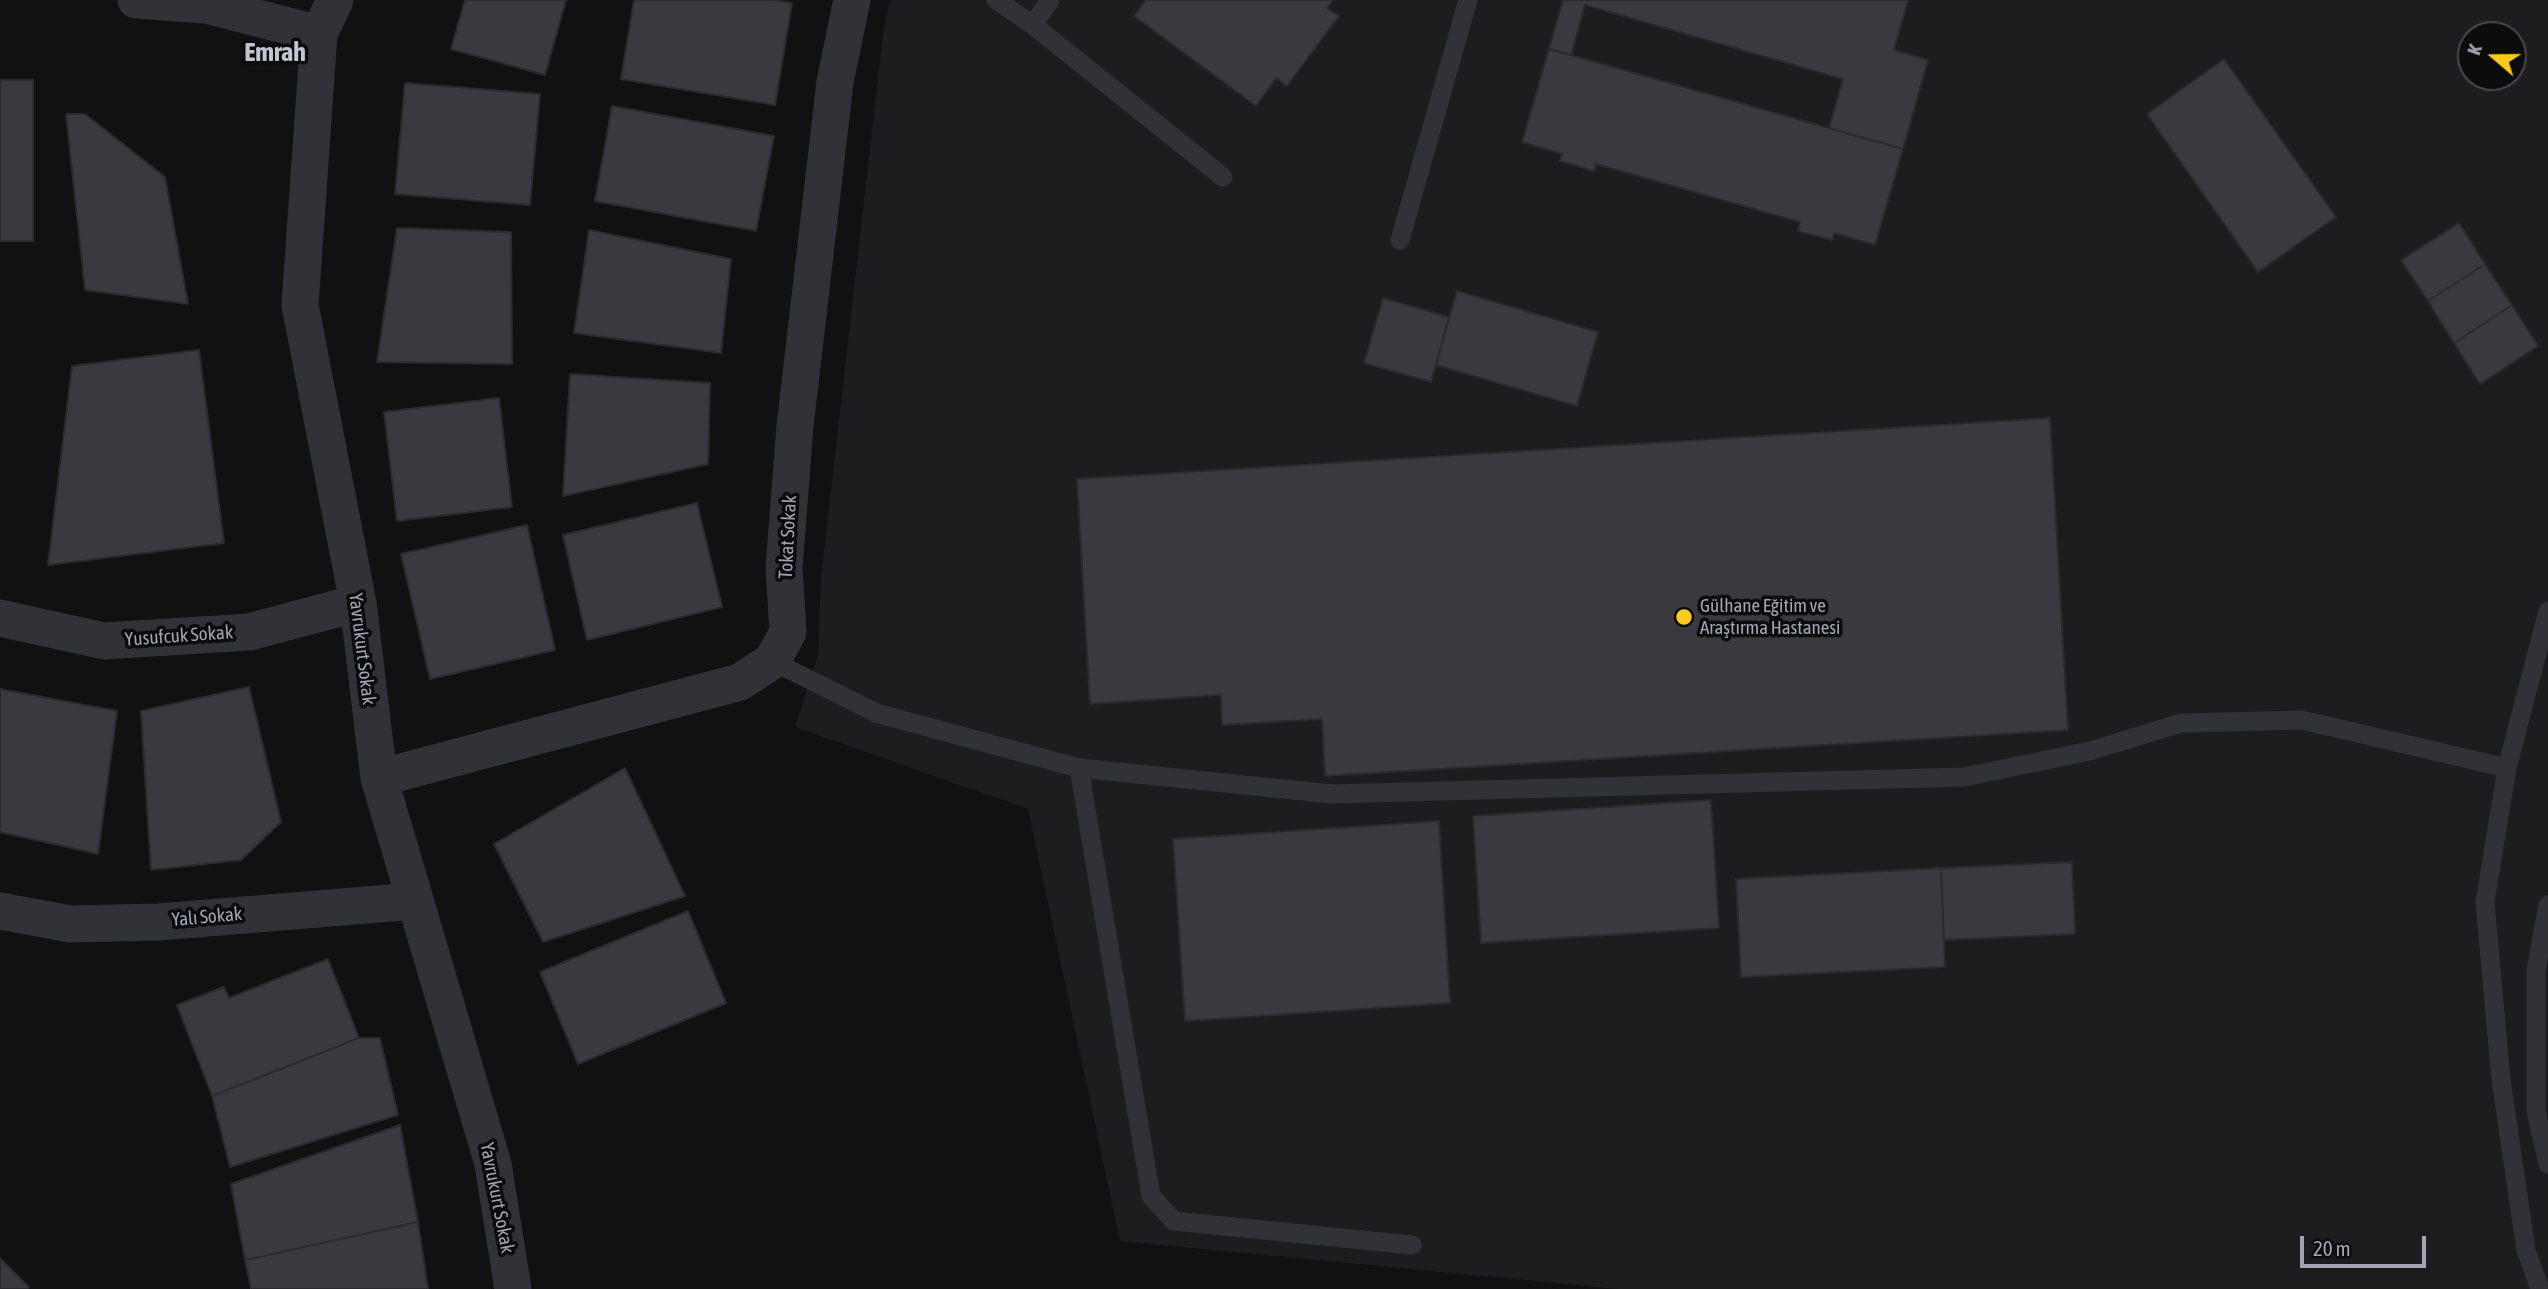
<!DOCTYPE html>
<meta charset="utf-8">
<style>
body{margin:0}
#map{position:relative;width:2548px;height:1289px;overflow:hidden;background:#111112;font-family:"Asap Condensed",sans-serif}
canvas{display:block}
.north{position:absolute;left:2457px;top:21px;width:70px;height:70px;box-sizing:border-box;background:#0c0c0d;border:2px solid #484950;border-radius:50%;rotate:290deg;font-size:19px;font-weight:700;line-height:28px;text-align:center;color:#a1a5b4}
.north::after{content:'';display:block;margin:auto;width:24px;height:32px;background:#fdca1d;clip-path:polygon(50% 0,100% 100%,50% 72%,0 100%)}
.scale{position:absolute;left:2300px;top:1236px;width:126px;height:32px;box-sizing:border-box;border:4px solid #a1a5b4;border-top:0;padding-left:9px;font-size:21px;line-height:24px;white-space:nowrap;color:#a1a5b4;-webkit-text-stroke:5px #0c0c0d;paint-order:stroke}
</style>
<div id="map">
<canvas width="2548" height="1289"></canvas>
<div class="north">K</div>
<div class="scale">20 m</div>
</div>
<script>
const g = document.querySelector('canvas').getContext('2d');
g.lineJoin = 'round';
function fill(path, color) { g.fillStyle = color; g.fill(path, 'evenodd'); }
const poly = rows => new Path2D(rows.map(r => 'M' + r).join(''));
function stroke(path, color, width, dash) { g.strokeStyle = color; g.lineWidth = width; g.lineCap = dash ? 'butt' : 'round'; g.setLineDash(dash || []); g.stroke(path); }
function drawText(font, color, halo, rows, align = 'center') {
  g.font = font + ' "Asap Condensed",sans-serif'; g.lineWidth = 7; g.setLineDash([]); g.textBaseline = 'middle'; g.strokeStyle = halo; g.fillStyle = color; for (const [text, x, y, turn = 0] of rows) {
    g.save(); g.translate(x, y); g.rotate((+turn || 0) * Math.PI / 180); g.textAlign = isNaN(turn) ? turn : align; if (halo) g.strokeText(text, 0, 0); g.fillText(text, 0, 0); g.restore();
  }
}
fill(poly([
 [890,0,2548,0,2548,1289,1618,1289,1120,1241,1028,809,795,727,818,656,821,578,883,34],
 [2471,35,2513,35,2513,77,2471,77]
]), '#1d1d1f');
const building = poly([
 [465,0,566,0,545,75,451,49,465,0],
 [634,0,775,0,792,3,775,105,621,79,634,0],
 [1146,0,1333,0,1327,8,1339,16,1287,86,1276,78,1256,106,1134,16,1146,0],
 [1563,0,1908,0,1894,50,1928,60,1903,149,1829,128,1843,79,1585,5,1571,55,1549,49,1563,0],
 [1549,49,1903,149,1875,245,1834,233,1832,240,1798,231,1800,222,1596,164,1594,171,1560,161,1562,154,1522,142,1549,49],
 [2224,59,2336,217,2258,272,2147,114,2224,59],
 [0,80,33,80,33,241,0,241,0,80],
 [405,83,540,94,530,205,395,194,405,83],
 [612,106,774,136,756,231,595,201,612,106],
 [66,114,85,114,165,177,188,304,85,290,66,114],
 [2459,223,2485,264,2428,301,2401,260,2459,223],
 [397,228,511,232,512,364,377,362,397,228],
 [589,230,731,259,721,353,574,333,589,230],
 [2485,264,2512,305,2454,343,2428,301,2485,264],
 [1457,291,1598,332,1577,406,1436,365,1457,291],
 [1383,298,1449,317,1431,382,1364,363,1383,298],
 [2512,305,2538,346,2480,384,2454,343,2512,305],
 [199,350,224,543,48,565,72,366,199,350],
 [570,374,710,383,708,464,563,496,570,374],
 [499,398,512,507,397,521,384,412,499,398],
 [2050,418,2068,730,1325,776,1322,719,1222,725,1221,695,1090,704,1077,479,2050,418],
 [697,503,722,607,587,640,563,535,697,503],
 [527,525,555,650,430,679,401,554,527,525],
 [249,687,281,822,241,860,151,870,141,711,249,687],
 [0,689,117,711,98,854,0,832,0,689],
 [625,768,685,896,543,942,494,844,625,768],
 [1711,800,1719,928,1481,943,1473,816,1711,800],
 [1439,821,1450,1003,1185,1021,1173,839,1439,821],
 [2072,862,2075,934,1944,940,1941,868,2072,862],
 [1941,868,1945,967,1741,977,1736,879,1941,868],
 [688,911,726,1003,578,1064,540,972,688,911],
 [328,959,359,1038,212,1096,177,1005,224,987,229,998,328,959],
 [359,1038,380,1038,398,1115,230,1167,212,1096,359,1038],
 [400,1125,418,1222,245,1260,231,1184,400,1125],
 [418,1222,428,1289,251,1289,245,1260,418,1222],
 [0,1258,29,1287,27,1289,0,1289,0,1258]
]);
fill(building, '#3a393f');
stroke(building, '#2b2a2e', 2);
stroke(poly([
 [996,0,1033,25],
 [1050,0,1033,25,1223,177],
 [1400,240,1468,0],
 [772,661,876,713,1079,768,1332,794,1964,777,2090,751,2181,723,2302,720,2507,768],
 [1079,768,1151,1196,1174,1221,1412,1245],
 [2548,905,2536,970,2536,1111,2548,1164],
 [2540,1289,2526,1250,2501,1080,2485,902,2507,768,2548,611]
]), '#313237', 19);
stroke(poly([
 [136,0,207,5,319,34],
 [335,0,319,34,300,305,358,603,379,778,493,1164,513,1289],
 [0,618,104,641,249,632,358,603],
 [379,778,740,682,772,661,788,632,784,568,795,426,835,82,852,0],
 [0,911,70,924,159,922,415,901]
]), '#313237', 37);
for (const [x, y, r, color] of [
 [1684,617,9,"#fdca1d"]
]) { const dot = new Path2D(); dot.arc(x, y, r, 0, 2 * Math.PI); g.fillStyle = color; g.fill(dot); stroke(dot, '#0c0c0d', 2.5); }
drawText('19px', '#a1a5b4', '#0c0c0d', [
 ["Tokat Sokak",788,537,-87],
 ["Yusufcuk Sokak",179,636,-4],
 ["Yavrukurt Sokak",362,649,83],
 ["Yalı Sokak",207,917,-5],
 ["Yavrukurt Sokak",497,1198,79]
]);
drawText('19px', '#a1a5b4', '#0c0c0d', [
 ["Gülhane Eğitim ve",1700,606],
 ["Araştırma Hastanesi",1700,628]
], 'left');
drawText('bold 26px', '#c2c4d0', '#0c0c0d', [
 ["Emrah",275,53]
]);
</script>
